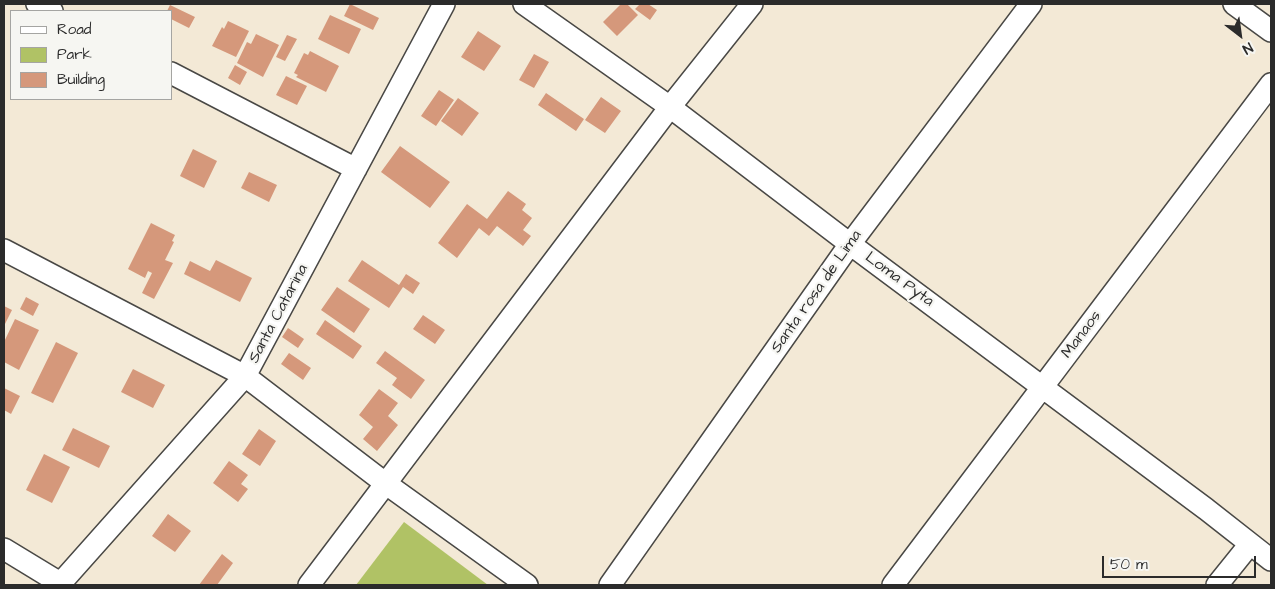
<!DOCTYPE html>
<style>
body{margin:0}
#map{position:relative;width:1275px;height:589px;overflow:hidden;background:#f3e9d6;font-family:"Architects Daughter",sans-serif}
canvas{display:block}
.frame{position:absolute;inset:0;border:5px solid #2b2b2b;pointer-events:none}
.legend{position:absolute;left:10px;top:10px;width:162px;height:90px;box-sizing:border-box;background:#f6f6f2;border:1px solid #a5a5a2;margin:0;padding:6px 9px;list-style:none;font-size:15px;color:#2b2b2b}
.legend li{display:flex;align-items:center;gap:10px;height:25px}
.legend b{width:25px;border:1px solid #a5a5a2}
.north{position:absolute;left:1215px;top:10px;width:50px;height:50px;-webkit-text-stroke:4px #f6f6f2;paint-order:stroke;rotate:150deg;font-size:14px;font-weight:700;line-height:20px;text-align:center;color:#2b2b2b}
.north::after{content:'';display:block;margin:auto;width:18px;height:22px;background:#2b2b2b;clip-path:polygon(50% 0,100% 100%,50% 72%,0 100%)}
.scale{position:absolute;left:1102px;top:556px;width:154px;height:22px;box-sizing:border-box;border:2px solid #2b2b2b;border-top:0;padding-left:6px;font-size:15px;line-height:18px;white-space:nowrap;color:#2b2b2b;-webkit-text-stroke:4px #f6f6f2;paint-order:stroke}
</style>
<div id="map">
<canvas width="1275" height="589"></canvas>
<div class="frame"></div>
<ul class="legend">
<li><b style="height:6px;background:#fff"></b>Road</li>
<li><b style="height:14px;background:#b0c265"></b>Park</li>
<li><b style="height:14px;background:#d5987b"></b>Building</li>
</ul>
<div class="north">N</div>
<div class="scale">50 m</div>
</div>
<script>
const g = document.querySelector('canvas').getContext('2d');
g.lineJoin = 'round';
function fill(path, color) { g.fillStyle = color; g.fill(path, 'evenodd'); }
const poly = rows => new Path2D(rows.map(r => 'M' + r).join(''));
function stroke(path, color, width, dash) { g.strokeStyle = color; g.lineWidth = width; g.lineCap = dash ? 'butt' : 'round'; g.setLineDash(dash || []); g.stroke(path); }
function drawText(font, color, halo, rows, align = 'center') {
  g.font = font + ' "Architects Daughter",sans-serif'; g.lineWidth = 4.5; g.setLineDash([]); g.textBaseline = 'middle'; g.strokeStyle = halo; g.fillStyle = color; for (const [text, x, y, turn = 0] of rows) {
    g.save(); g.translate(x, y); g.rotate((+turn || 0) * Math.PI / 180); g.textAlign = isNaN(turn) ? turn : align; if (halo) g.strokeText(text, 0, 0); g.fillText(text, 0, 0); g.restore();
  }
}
fill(poly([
 [404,522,488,585,356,585]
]), '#b0c265');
fill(poly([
 [350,4,379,18,373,30,344,16],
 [621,4,627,4,638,15,617,36,603,22],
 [640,4,648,4,657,10,650,20,635,9],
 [170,5,195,17,189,28,171,19,171,11,167,11],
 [330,15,361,29,349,54,318,39],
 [228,21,249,31,236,57,212,46,222,27,224,29],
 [478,31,501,46,484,71,461,57],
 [256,34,279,45,263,77,237,63,247,42,251,44],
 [287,35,297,39,285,61,276,57],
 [310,51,339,66,326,92,296,77,298,75,294,73,304,53,308,55],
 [534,54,549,62,534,88,519,80],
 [235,65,247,72,240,85,228,78],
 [286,76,307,86,297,105,276,95],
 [439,90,454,100,436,126,421,116],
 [546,93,584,119,576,131,538,105],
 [601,97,621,111,605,133,585,120],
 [458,98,479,113,462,136,441,121],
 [400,146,450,182,430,208,381,172],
 [193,149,217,161,204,188,180,176],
 [249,172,277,185,269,202,241,188],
 [508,191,526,204,522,210,532,218,523,230,531,236,523,246,497,226,489,236,479,228,457,258,438,243,467,204,487,219],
 [151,223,175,235,172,241,174,242,165,260,173,263,154,299,142,293,152,273,148,271,145,278,128,269],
 [216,260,252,278,240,302,184,274,190,261,210,271],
 [362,260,399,285,406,274,420,283,413,294,403,287,389,308,348,281],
 [337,287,370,309,354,333,321,310],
 [26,297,39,304,33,316,20,309],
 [4,306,12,310,4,326],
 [423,315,445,330,435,344,413,329],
 [15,319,39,330,19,370,4,362,4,342],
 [325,320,362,346,353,359,316,334],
 [288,328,304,339,298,348,282,337],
 [56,342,78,353,53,403,31,393],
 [385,351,425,380,411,399,392,385,397,378,376,363],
 [289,353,311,368,303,380,281,364],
 [133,369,165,385,153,408,121,392],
 [4,388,20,396,11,414,4,410],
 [379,389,398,403,388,416,398,425,377,451,363,439,373,427,359,415],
 [73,428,110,446,99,468,62,450],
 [259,429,276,441,260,466,242,454],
 [44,454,70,467,52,503,26,490],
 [229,461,248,475,241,484,248,489,238,502,213,483],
 [168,514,191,531,175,552,152,536],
 [222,554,233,563,217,585,199,585]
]), '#d5987b');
const minor = poly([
 [37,4,52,11],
 [524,4,670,107,850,244,1206,509,1271,560],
 [1234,4,1271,31],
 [171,73,356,169],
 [4,250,245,376,385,483,527,585],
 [4,549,60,583],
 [59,585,245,376,444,4],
 [309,585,670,107,752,4],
 [610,585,850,244,1031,4],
 [893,585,1271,84],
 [1217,585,1250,544]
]);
stroke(minor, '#494845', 24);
stroke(minor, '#fff', 21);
drawText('16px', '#2b2b2b', '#f6f6f2', [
 ["Loma Pyta",899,280,36],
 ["Santa rosa de Lima",817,292,-55],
 ["Santa Catarina",279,314,-62],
 ["Manaos",1082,335,-53]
]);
</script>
